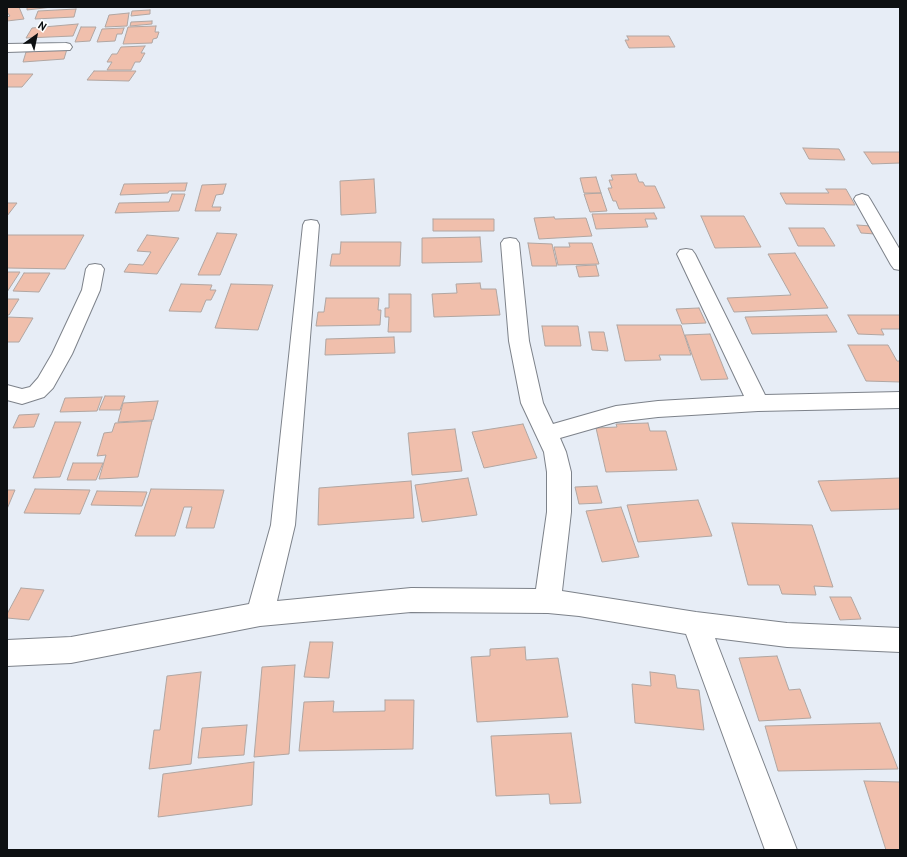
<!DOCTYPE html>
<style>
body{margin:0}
#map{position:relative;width:907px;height:857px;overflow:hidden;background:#e7edf6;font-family:"PT Sans",sans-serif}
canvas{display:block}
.frame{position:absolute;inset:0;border:8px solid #0d1012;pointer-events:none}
.north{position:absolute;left:16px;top:16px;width:40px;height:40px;-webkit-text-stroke:3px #fff;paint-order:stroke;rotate:33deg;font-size:11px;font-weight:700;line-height:16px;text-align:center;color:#0d1012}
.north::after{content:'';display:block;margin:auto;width:14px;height:18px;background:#0d1012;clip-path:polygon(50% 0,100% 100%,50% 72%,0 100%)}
</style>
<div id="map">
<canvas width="907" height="857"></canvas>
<div class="frame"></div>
<div class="north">N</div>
</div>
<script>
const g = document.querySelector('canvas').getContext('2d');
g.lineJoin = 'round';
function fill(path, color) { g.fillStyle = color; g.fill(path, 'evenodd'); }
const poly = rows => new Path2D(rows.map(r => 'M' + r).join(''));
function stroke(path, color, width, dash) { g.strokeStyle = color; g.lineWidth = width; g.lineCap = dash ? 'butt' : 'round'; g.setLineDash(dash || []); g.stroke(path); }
const building = poly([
 [7,7,19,7,24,19,7,21,7,17,10,16,7,12,7,7],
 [27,7,52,7,27,10,27,7],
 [76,9,74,17,35,19,38,11,76,9],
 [150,10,150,14,131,16,132,11,150,10],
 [129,13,127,26,105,27,109,15,129,13],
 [152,21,152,24,130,26,131,22,152,21],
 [78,24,73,36,26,38,32,28,78,24],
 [156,26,155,32,159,32,157,38,153,39,152,43,123,44,128,27,156,26],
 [81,27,96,27,90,41,75,42,81,27],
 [124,28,122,34,117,34,115,41,97,42,102,29,124,28],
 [627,36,669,36,675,47,629,48,625,40,629,40,627,36],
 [145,46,141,53,145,53,140,62,135,62,131,70,107,70,112,62,107,62,112,54,117,54,121,47,145,46],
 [67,49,64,59,23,62,26,52,67,49],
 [94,71,136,71,129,81,87,80,94,71],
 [7,74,33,74,22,87,7,87,7,74],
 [803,148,839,149,845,160,809,159,803,148],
 [864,152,900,152,900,163,872,164,864,152],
 [636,174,639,182,643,182,645,186,655,186,665,208,619,209,616,201,613,201,608,188,612,188,609,180,613,180,611,175,636,174],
 [596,177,601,193,584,193,580,178,596,177],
 [374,179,376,213,341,215,340,181,374,179],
 [187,183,185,191,169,191,168,193,120,195,124,184,187,183],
 [226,184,223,194,216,195,212,207,221,207,220,211,195,211,202,185,226,184],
 [826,189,846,189,855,205,786,204,780,193,829,193,826,189],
 [601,193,607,211,590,212,584,194,601,193],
 [172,194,185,194,179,211,115,213,119,203,169,202,172,194],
 [7,203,17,203,7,216,7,203],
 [654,213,657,219,645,219,648,227,596,229,592,214,654,213],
 [701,216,744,216,761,247,715,248,701,216],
 [554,217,555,219,586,218,592,236,539,239,534,218,554,217],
 [433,219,494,219,494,231,433,231,433,219],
 [857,225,871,226,875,234,861,233,857,225],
 [789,228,824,228,835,246,798,246,789,228],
 [217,233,237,234,220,275,198,275,217,233],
 [7,235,84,235,65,269,7,268,7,235],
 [147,235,179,238,157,274,124,272,129,264,143,265,151,252,137,251,147,235],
 [480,237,482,262,422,263,422,238,480,237],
 [341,242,401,242,400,266,330,266,332,254,340,254,341,242],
 [528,243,552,244,557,266,532,266,528,243],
 [569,243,592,243,599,264,558,265,554,247,570,247,569,243],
 [795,253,828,308,734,312,727,298,791,295,768,254,795,253],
 [596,265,599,276,579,277,576,266,596,265],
 [7,272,20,272,7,292,7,272],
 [24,273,50,273,39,292,13,291,24,273],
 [480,283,481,289,496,289,500,315,434,317,432,294,457,293,456,284,480,283],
 [181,284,212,285,210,290,216,290,211,300,206,300,201,312,169,311,181,284],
 [231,284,273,285,258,330,215,328,231,284],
 [389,294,411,294,411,332,388,332,389,317,385,317,385,308,389,308,389,294],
 [326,298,379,298,378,310,381,310,380,325,316,326,318,312,324,312,326,298],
 [7,299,19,299,9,315,7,315,7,299],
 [699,308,706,323,682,324,676,309,699,308],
 [827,315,837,332,752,334,745,317,827,315],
 [848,315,900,315,900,329,881,329,884,335,858,334,848,315],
 [7,317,33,318,19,342,7,342,7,317],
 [617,325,681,325,691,355,659,355,661,360,625,361,617,325],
 [542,326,578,326,581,346,545,346,542,326],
 [589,332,604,332,608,351,592,350,589,332],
 [710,334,728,379,701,380,685,335,710,334],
 [394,337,395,353,325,355,326,339,394,337],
 [848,345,888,345,897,361,900,361,900,382,866,381,848,345],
 [105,396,125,396,120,410,99,410,105,396],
 [102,397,97,411,60,412,65,398,102,397],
 [158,401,153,420,118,422,123,403,158,401],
 [39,414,34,427,13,428,19,415,39,414],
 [152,421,138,477,99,479,106,455,97,456,104,433,112,432,115,423,152,421],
 [55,422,81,422,60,477,33,478,55,422],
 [648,423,650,431,666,431,677,470,606,472,596,428,617,427,616,424,648,423],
 [523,424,537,458,484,468,472,432,523,424],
 [455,429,462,471,412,475,408,433,455,429],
 [73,463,103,463,96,480,67,480,73,463],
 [468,478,477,515,422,522,415,485,468,478],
 [900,478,900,509,831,511,818,481,900,478],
 [411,481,414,518,318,525,319,488,411,481],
 [597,486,602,503,579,504,575,487,597,486],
 [35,489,90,490,80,514,24,513,35,489],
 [151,489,224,490,214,528,186,528,192,507,184,507,175,536,135,536,151,489],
 [7,490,15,490,7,509,7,490],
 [97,491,147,492,142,506,91,505,97,491],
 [698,500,712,536,638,542,627,505,698,500],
 [621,507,639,557,602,562,586,511,621,507],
 [732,523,812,525,833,587,814,586,816,595,782,594,779,585,748,585,732,523],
 [21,588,44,590,29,620,7,618,7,614,21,588],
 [830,597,851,597,861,619,840,620,830,597],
 [310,642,333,642,329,678,304,677,310,642],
 [525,647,526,660,558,658,568,717,477,722,471,657,490,656,490,649,525,647],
 [777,656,789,690,800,689,811,718,759,721,739,658,777,656],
 [295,665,289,754,254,757,262,667,295,665],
 [201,672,191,764,149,769,154,730,160,730,167,676,201,672],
 [650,672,675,675,677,688,699,690,704,730,635,723,632,684,651,686,650,672],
 [385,700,414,700,413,749,299,751,304,702,334,701,333,712,385,711,385,700],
 [880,723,898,769,778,771,765,726,880,723],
 [247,725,244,755,198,758,202,728,247,725],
 [571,733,581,803,550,804,549,794,496,796,491,736,571,733],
 [254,762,252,805,158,817,163,774,254,762],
 [864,781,900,782,900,850,886,850,864,781]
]);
fill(building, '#f0bfac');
stroke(building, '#b0a6a2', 1);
const minor = poly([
 [66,43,70,44,72,47,70,50,7,52,7,44,66,43],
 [862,194,868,196,870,199,900,250,900,270,894,269,891,265,854,199,856,196,862,194],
 [311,220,317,221,319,225,295,525,277,601,411,588,536,589,547,512,547,472,544,452,521,403,516,377,509,341,501,243,504,239,510,238,516,239,519,243,529,341,543,403,553,424,616,406,658,401,744,396,677,254,680,250,686,249,692,250,695,254,765,395,900,392,900,408,758,411,658,417,616,422,560,438,566,452,571,472,571,512,562,591,696,612,787,623,900,628,900,652,787,647,715,638,797,850,765,850,686,634,579,616,548,613,411,612,260,626,71,663,7,666,7,640,71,637,249,604,271,525,303,225,305,221,311,220],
 [95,264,101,265,104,269,100,290,72,354,53,388,44,397,22,404,7,400,7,385,22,389,30,387,38,378,52,354,82,290,86,269,89,265,95,264]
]);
stroke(minor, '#7d828a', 2);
fill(minor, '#fff');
</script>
